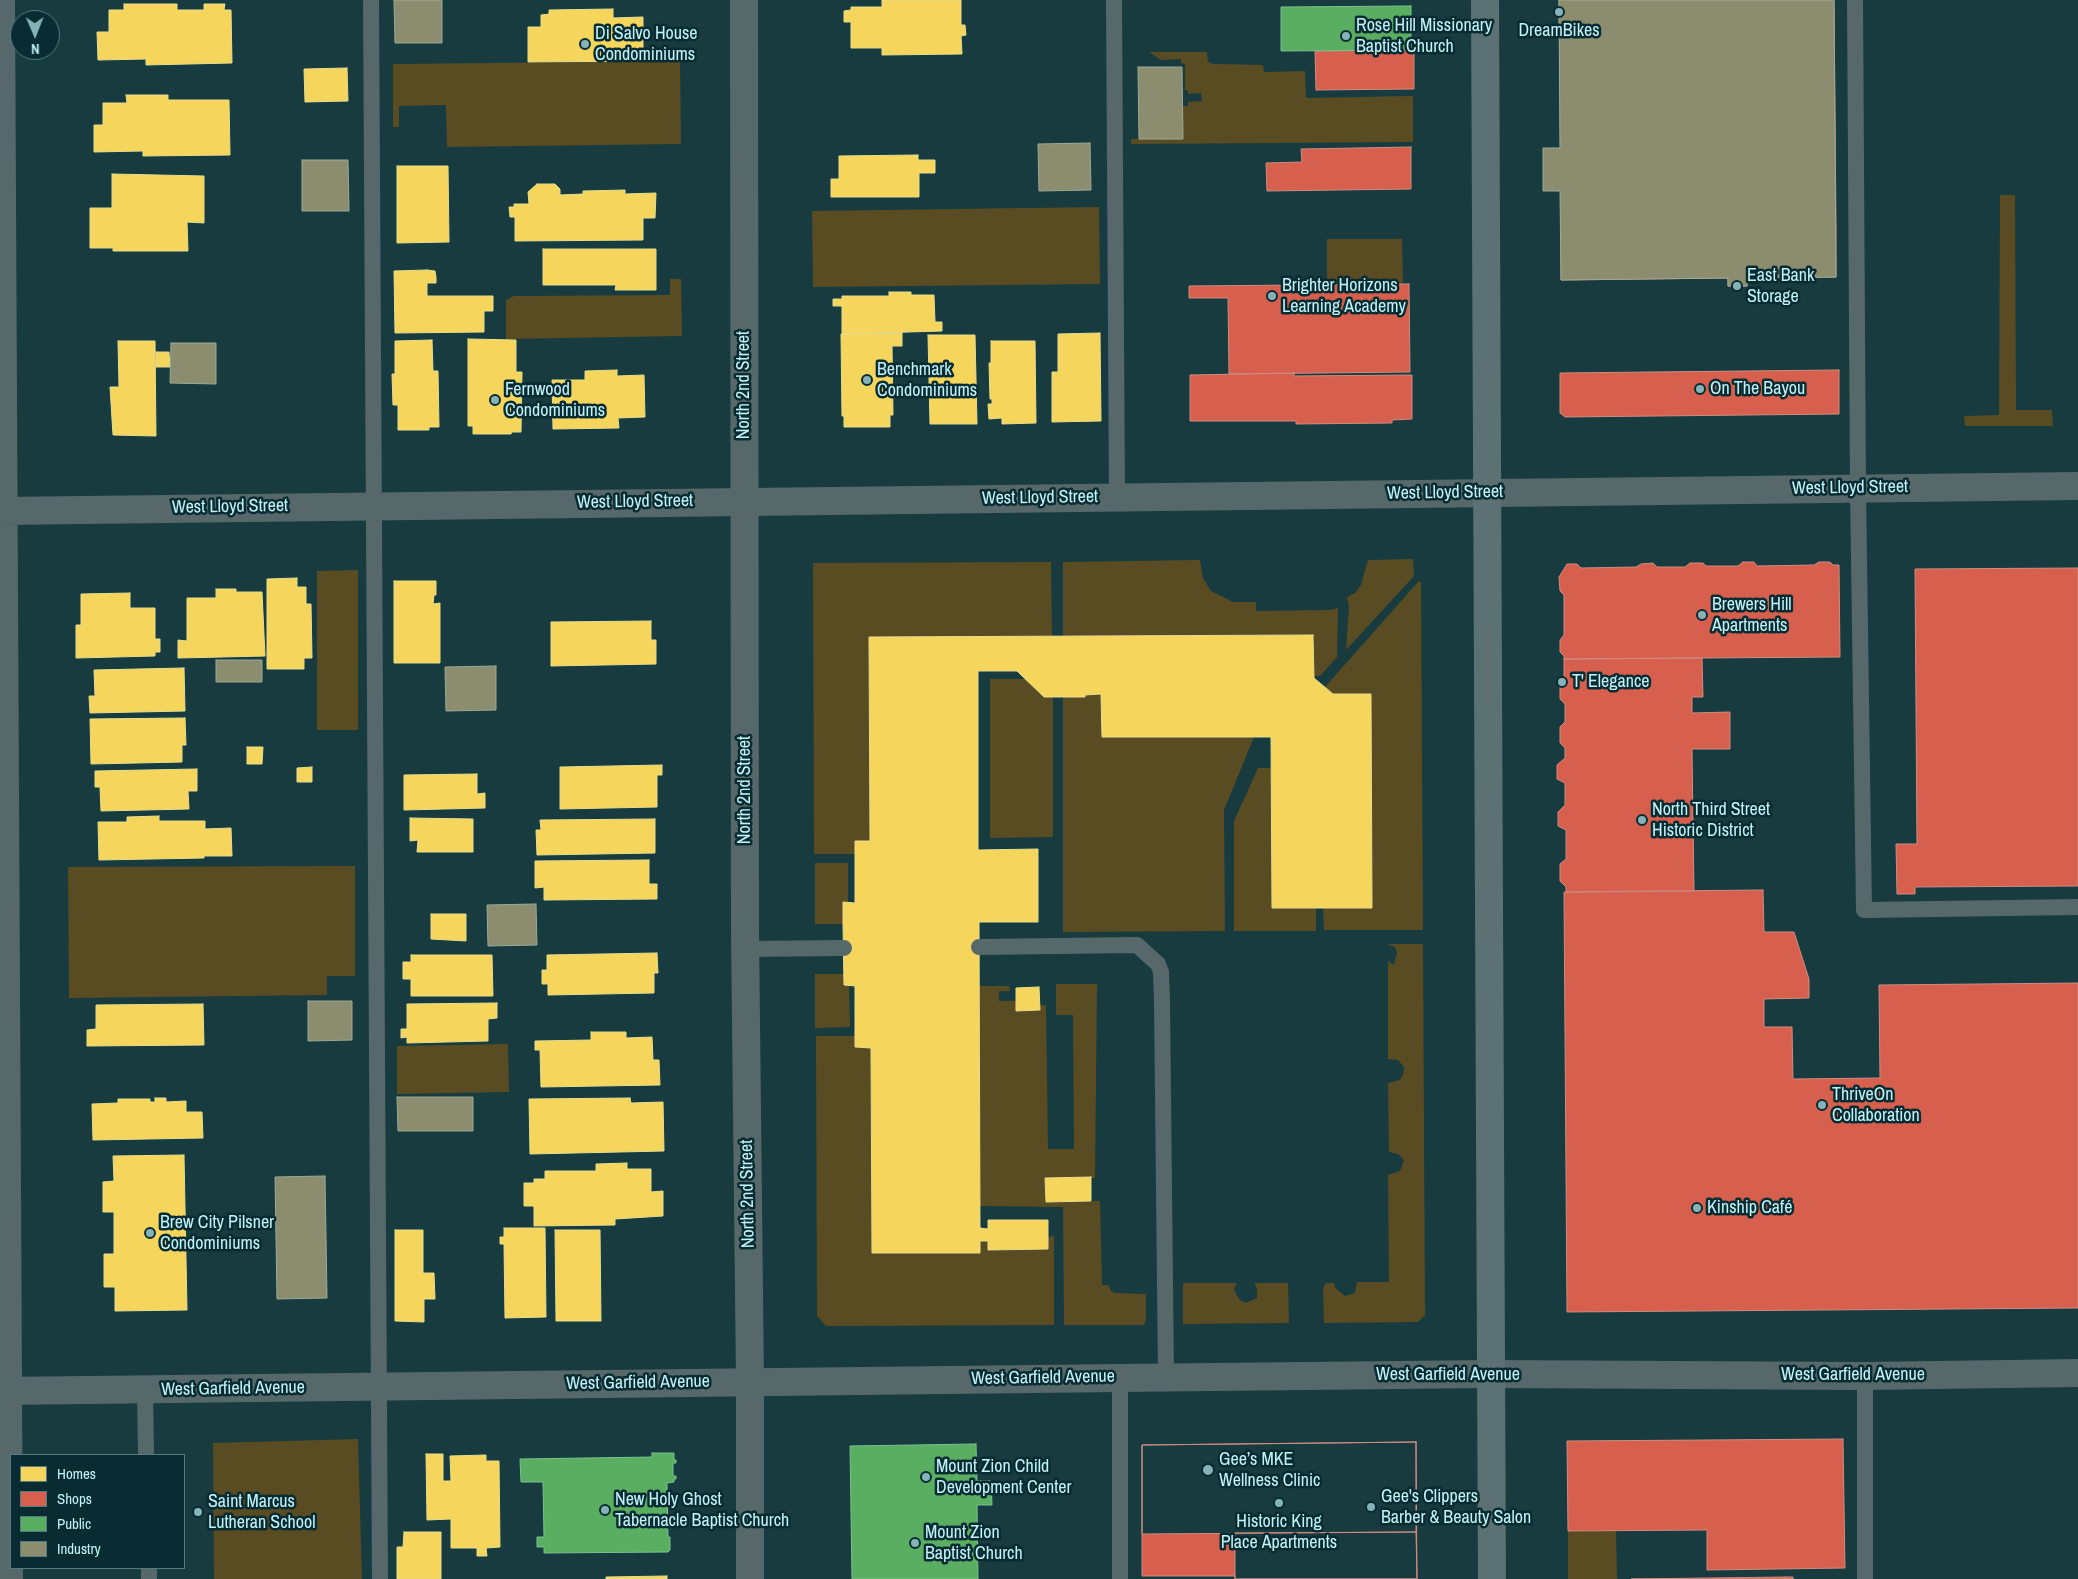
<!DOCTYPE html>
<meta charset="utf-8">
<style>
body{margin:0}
#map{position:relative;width:2078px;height:1579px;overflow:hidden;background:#173b3f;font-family:"Archivo Narrow",sans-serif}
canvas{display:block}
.legend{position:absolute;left:10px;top:1454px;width:175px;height:115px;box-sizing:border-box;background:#082c31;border:1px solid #527c81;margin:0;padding:6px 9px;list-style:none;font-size:15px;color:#c2f3f9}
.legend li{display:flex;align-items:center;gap:10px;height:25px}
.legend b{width:25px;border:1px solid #527c81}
.north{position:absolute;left:10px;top:10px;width:50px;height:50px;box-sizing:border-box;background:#082c31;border:1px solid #527c81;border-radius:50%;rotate:179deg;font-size:14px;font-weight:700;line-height:20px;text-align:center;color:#c2f3f9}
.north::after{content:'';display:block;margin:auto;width:18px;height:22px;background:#86b3b8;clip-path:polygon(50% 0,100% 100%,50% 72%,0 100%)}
</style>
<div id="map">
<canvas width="2078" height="1579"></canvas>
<ul class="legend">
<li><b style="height:14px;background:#f6d55c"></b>Homes</li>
<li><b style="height:14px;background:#d6604d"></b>Shops</li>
<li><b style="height:14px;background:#5aae61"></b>Public</li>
<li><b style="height:14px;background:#8c8c6e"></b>Industry</li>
</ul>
<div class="north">N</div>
</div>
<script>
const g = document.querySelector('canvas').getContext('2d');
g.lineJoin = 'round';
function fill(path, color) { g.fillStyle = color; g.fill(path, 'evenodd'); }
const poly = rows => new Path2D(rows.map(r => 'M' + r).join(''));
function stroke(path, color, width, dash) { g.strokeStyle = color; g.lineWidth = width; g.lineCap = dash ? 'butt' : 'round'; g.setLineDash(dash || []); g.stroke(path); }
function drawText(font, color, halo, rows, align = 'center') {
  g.font = font + ' "Archivo Narrow",sans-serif'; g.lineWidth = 5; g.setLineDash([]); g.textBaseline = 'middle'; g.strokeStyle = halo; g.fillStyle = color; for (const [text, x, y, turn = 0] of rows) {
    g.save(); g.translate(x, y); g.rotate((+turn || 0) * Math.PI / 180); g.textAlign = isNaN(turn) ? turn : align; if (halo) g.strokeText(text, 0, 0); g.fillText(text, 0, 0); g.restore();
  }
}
fill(poly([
 [1149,52,1207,52,1208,62,1213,64,1263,65,1264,72,1305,71,1306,98,1413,96,1413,142,1131,144,1131,139,1182,139,1182,106,1188,106,1188,102,1202,101,1201,93,1188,94,1188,90,1185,90,1185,64,1181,63,1181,59,1161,60],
 [680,61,681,144,447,147,446,105,399,106,399,127,393,127,393,64],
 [2000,195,2015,195,2016,410,2052,410,2053,426,1965,426,1964,416,1999,415],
 [1099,207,1100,284,813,287,812,211],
 [1327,239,1402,239,1403,284,1327,285],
 [670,279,681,279,682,336,506,339,506,300,514,296,670,295],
 [1413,559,1414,576,1346,650,1349,607,1347,597,1355,593,1361,585,1368,560],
 [1200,560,1203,578,1211,591,1233,602,1256,602,1256,611,1330,610,1338,608,1337,657,1320,676,1313,676,1313,635,1063,636,1063,562],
 [1051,562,1052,637,869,637,870,841,855,841,855,854,814,854,813,563],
 [358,570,358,730,317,730,317,571],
 [1418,582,1421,582,1423,930,1324,930,1323,908,1372,908,1371,694,1333,694,1325,687],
 [990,679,1026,679,1053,697,1053,837,990,838],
 [1101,694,1102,737,1254,737,1224,810,1225,931,1063,932,1063,696],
 [1258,768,1271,768,1272,908,1316,908,1316,931,1234,931,1234,821],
 [815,863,848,863,848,902,844,902,843,924,815,924],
 [355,866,355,976,327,976,327,995,69,998,68,867],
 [1387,944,1423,944,1425,1315,1418,1322,1324,1323,1323,1288,1326,1283,1334,1283,1335,1288,1345,1296,1355,1293,1357,1282,1389,1282,1388,1175,1400,1171,1404,1160,1398,1154,1389,1152,1388,1083,1400,1080,1403,1075,1404,1067,1398,1060,1388,1059,1388,961,1392,964,1394,964,1397,953,1395,947],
 [815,974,844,974,844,985,849,986,850,1027,815,1028],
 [1056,984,1097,984,1095,1178,1046,1178,1046,1202,1100,1201,1102,1285,1108,1285,1111,1291,1116,1293,1146,1294,1146,1320,1144,1325,1064,1325,1063,1207,980,1206,979,986,1009,986,1010,991,999,991,999,1001,1016,1001,1017,1011,1039,1010,1039,1005,1046,1005,1048,1149,1074,1149,1073,1015,1056,1015],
 [816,1036,856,1036,855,1047,871,1048,872,1253,980,1253,980,1241,988,1241,989,1250,1047,1249,1047,1237,1054,1236,1054,1325,826,1326,817,1316],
 [508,1044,509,1092,397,1094,397,1046],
 [1183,1283,1237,1283,1234,1288,1236,1294,1240,1300,1246,1303,1257,1298,1257,1288,1254,1283,1288,1283,1289,1323,1183,1324],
 [358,1439,362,1579,214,1579,213,1443],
 [1568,1531,1616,1531,1617,1579,1568,1579]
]), '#5a4c22');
const homes = poly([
 [882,0,961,0,961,25,965,25,966,35,961,36,962,54,882,55,882,48,851,48,851,22,844,22,844,11,851,10,851,7,882,7,882,0],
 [124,4,177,4,177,10,204,10,204,4,225,4,224,10,231,10,232,63,146,65,146,59,98,60,97,32,109,32,109,10,124,10,124,4],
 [613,9,613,18,643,17,643,61,528,62,528,27,541,27,541,15,549,14,549,10,613,9],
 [347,68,348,101,305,102,304,69,347,68],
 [126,95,168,95,168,100,229,100,230,155,143,156,143,151,94,152,94,125,103,125,103,103,127,103,126,95],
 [918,155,918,160,935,160,935,173,919,173,919,197,831,197,831,179,839,179,839,156,918,155],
 [397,166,448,166,449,242,397,243,397,166],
 [112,174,204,176,204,223,187,222,188,251,113,251,113,248,90,248,90,208,112,208,112,174],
 [537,184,555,184,560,189,560,195,583,194,583,191,625,190,625,194,656,193,655,218,643,218,643,240,515,241,515,217,510,217,509,207,514,207,514,204,529,204,528,192,537,184],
 [543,249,656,249,656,290,615,290,616,285,543,285,543,249],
 [427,270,435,271,436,277,436,283,427,283,427,296,493,296,493,311,484,311,484,332,395,333,394,271,427,270],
 [889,292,911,292,911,295,934,295,935,322,942,322,942,331,842,334,842,306,833,306,833,299,842,299,842,296,889,296,889,292],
 [902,333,902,346,892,346,893,415,890,415,890,427,844,427,844,416,842,416,841,334,902,333],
 [1100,333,1101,421,1052,422,1052,372,1058,372,1058,334,1100,333],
 [928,335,975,335,977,424,930,424,928,335],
 [468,339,516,340,516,372,522,372,521,432,512,432,511,434,473,434,473,426,468,426,468,339],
 [432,340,433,371,438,371,439,427,429,427,429,430,398,430,398,405,393,405,392,374,395,374,395,341,432,340],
 [118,341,155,341,156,436,113,435,110,387,119,387,118,341],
 [991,341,1035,341,1036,423,1002,424,1002,418,989,419,988,404,992,404,992,399,990,399,989,363,991,363,991,341],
 [156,352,169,352,170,367,156,367,156,352],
 [617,370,617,376,644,375,645,417,618,418,619,428,553,429,552,380,585,380,585,371,617,370],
 [297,578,297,587,306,587,306,604,311,604,312,658,304,658,304,669,267,669,267,579,297,578],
 [394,581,436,581,436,595,434,595,433,604,440,603,440,663,394,663,394,581],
 [216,589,236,589,236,592,262,592,265,656,178,658,178,640,187,641,187,598,216,598,216,589],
 [130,593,130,608,155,608,155,639,160,639,160,652,155,652,155,656,76,658,76,625,81,625,81,594,130,593],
 [651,621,651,640,656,640,656,664,551,666,551,622,651,621],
 [1313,635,1314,678,1333,694,1371,694,1372,908,1272,908,1271,737,1102,737,1101,694,1085,695,1085,697,1044,697,1017,671,978,671,978,850,1038,849,1038,922,979,922,980,1228,988,1229,988,1220,1048,1220,1048,1249,988,1250,988,1241,980,1241,980,1253,872,1253,871,1048,855,1047,855,986,844,985,843,924,843,902,855,903,855,841,870,841,869,637,1313,635],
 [184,668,185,711,90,713,89,696,95,696,94,670,184,668],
 [185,718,186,745,182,745,182,762,91,764,90,719,185,718],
 [247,747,263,747,262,764,247,764,247,747],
 [662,765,662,775,657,775,657,807,560,809,560,767,662,765],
 [312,767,312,782,297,782,297,768,312,767],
 [197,769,197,791,188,791,189,809,101,811,100,787,95,787,95,771,197,769],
 [477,774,477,794,485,793,485,808,404,810,404,775,477,774],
 [159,816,159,821,205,821,205,829,231,828,232,856,204,856,204,858,99,860,98,822,127,822,127,817,159,816],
 [410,818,473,819,473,852,417,852,418,840,410,841,410,818],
 [655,819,655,853,537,855,536,830,541,830,540,820,655,819],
 [649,860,649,884,657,884,657,899,544,900,544,887,535,888,535,861,649,860],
 [431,914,466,914,466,941,431,939,431,914],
 [657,953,658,973,654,973,654,993,548,995,548,984,542,984,542,970,547,970,547,955,657,953],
 [411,955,492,955,493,996,411,996,411,979,403,979,403,962,411,962,411,955],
 [1039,987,1040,1010,1016,1011,1016,988,1039,987],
 [497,1003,497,1018,488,1019,488,1041,407,1043,407,1037,401,1038,401,1029,407,1029,407,1004,497,1003],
 [203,1004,204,1045,87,1046,87,1030,96,1029,96,1005,203,1004],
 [591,1032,626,1032,626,1038,652,1037,653,1060,659,1060,660,1085,541,1087,540,1050,535,1050,535,1041,591,1040,591,1032],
 [155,1098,166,1098,166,1102,186,1101,186,1112,202,1112,203,1138,93,1140,92,1104,118,1103,118,1099,150,1099,150,1102,155,1102,155,1098],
 [630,1098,631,1103,663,1102,664,1151,530,1154,529,1099,630,1098],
 [184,1155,187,1310,115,1311,115,1287,104,1287,104,1254,114,1254,114,1212,103,1212,103,1182,114,1181,113,1156,184,1155],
 [627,1163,627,1169,651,1169,651,1192,663,1191,663,1216,615,1219,615,1225,534,1226,534,1206,524,1206,524,1183,534,1183,534,1179,545,1179,545,1171,596,1171,596,1164,627,1163],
 [1091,1177,1091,1201,1046,1202,1045,1178,1091,1177],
 [504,1228,545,1228,546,1317,505,1318,504,1244,500,1244,500,1237,504,1237,504,1228],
 [395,1230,423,1230,423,1273,434,1273,435,1299,424,1299,424,1322,395,1321,395,1230],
 [555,1230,600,1230,601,1321,556,1321,555,1230],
 [426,1454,443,1454,443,1481,451,1481,450,1456,486,1455,486,1461,499,1461,500,1547,486,1548,487,1556,477,1556,477,1548,451,1548,451,1519,427,1520,426,1454],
 [404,1532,441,1532,441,1579,397,1579,397,1547,403,1547,404,1532],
 [667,1576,667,1579,606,1579,606,1577,667,1576]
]);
fill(homes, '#f6d55c');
stroke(homes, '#e6de8b', 1);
const shops = poly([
 [1559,0,1834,0,1835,111,1601,113,1601,79,1560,79,1559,0],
 [1414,50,1414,89,1316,90,1315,51,1414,50],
 [1560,79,1601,79,1601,113,1835,111,1836,229,1561,231,1560,79],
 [1411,147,1411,189,1267,191,1266,163,1302,162,1301,149,1411,147],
 [1836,229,1836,277,1747,278,1747,286,1728,286,1728,278,1561,280,1561,231,1836,229],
 [1409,284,1410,372,1229,374,1228,298,1189,298,1189,286,1409,284],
 [1839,370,1839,414,1565,417,1560,413,1560,373,1839,370],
 [1294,373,1294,376,1412,375,1412,419,1392,420,1392,423,1296,424,1296,421,1190,421,1190,375,1294,373],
 [1743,562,1754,562,1757,566,1814,565,1819,562,1830,562,1833,565,1839,565,1840,657,1564,659,1564,656,1560,652,1560,640,1564,635,1564,595,1560,591,1559,577,1567,564,1577,564,1581,568,1636,567,1641,564,1653,563,1657,567,1685,567,1690,563,1703,563,1706,566,1738,566,1743,562],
 [2078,568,2078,886,1915,887,1915,894,1897,894,1896,844,1917,844,1915,569,2078,568],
 [1702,658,1703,697,1692,697,1692,713,1730,712,1730,749,1692,749,1694,891,1566,892,1566,887,1560,881,1560,864,1566,859,1566,830,1558,826,1558,812,1565,805,1565,783,1557,779,1557,765,1565,758,1565,748,1560,743,1560,727,1565,722,1565,704,1560,699,1560,684,1564,679,1564,659,1702,658],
 [1763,890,1764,932,1794,932,1809,979,1809,998,1764,999,1764,1027,1792,1027,1793,1079,1880,1078,1879,985,2078,983,2078,1308,1567,1312,1564,892,1763,890],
 [1843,1439,1845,1568,1707,1570,1707,1530,1568,1531,1567,1441,1843,1439],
 [1416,1442,1416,1532,1142,1534,1142,1445,1416,1442],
 [1416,1442,1417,1579,1235,1579,1235,1576,1142,1576,1142,1445,1416,1442],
 [1416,1532,1417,1579,1235,1579,1235,1533,1416,1532],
 [1785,1577,1793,1577,1793,1579,1631,1579,1785,1577]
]);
fill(shops, '#d6604d');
stroke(shops, '#d08c81', 1);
const public = poly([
 [1411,6,1411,50,1281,51,1281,7,1411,6],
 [976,1444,977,1481,991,1481,992,1505,977,1505,978,1579,852,1579,850,1446,976,1444],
 [652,1453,674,1453,674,1460,676,1460,676,1463,673,1463,673,1476,676,1476,676,1479,674,1479,674,1482,667,1483,668,1537,670,1537,670,1550,668,1552,544,1553,544,1547,537,1547,537,1537,544,1537,543,1482,521,1482,520,1459,652,1457,652,1453]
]);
fill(public, '#5aae61');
stroke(public, '#79c38f', 1);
const industry = poly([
 [394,0,442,0,442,43,395,43,394,0],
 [1559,0,1834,0,1836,277,1747,278,1747,286,1728,286,1728,278,1561,280,1560,191,1543,191,1543,148,1560,148,1559,0],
 [1138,67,1182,67,1183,139,1139,139,1138,67],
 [1090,143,1091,190,1039,191,1038,144,1090,143],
 [302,160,348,160,349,211,302,211,302,160],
 [171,343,216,343,216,384,170,383,171,343],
 [216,660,262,660,262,682,216,682,216,660],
 [496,666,496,710,446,711,445,667,496,666],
 [536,904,537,945,488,946,487,905,536,904],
 [308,1001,352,1001,352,1040,308,1041,308,1001],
 [397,1097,473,1097,473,1131,398,1131,397,1097],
 [325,1176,327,1298,277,1299,275,1177,325,1176]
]);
fill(industry, '#8c8c6e');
stroke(industry, '#9cab98', 1);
stroke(poly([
 [371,0,380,1579],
 [1114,0,1117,497],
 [1855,0,1858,488,1864,910,2078,907],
 [979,947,1137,945,1158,964,1161,972,1162,1001,1166,1377],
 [745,949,844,948],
 [1865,1376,1865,1579],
 [1120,1378,1120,1579],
 [145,1390,146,1455],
 [149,1568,149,1579]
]), '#57686a', 16);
stroke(poly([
 [1,0,9,1579],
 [744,0,745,932,750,1381,750,1579],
 [0,511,2078,486],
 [0,1391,1120,1378,1491,1374,1865,1376,2078,1373]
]), '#57686a', 28);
stroke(poly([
 [1485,0,1492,1579]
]), '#5c7173', 28);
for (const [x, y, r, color] of [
 [1559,12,5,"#86b3b8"],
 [1346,36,5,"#86b3b8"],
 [585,44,5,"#86b3b8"],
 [1737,286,5,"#86b3b8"],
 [1272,296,5,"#86b3b8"],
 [867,380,5,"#86b3b8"],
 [1700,389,5,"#86b3b8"],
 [495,400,5,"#86b3b8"],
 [1702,615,5,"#86b3b8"],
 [1562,682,5,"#86b3b8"],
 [1642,820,5,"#86b3b8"],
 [1822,1105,5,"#86b3b8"],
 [1697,1208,5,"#86b3b8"],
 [150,1233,5,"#86b3b8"],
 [1208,1470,6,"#86b3b8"],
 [926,1477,5,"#86b3b8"],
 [1279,1503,5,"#86b3b8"],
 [1371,1507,5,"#86b3b8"],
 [605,1510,5,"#86b3b8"],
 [198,1512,5,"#86b3b8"],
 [915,1543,5,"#86b3b8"]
]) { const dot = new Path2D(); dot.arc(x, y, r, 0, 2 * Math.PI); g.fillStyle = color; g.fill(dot); stroke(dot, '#082c31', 2); }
drawText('18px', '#c2f3f9', '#082c31', [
 ["Rose Hill Missionary",1356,26],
 ["Baptist Church",1356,47],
 ["DreamBikes",1559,31,"center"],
 ["Di Salvo House",595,34],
 ["Condominiums",595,55],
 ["East Bank",1747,276],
 ["Storage",1747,297],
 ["Brighter Horizons",1282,286],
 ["Learning Academy",1282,307],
 ["Benchmark",877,370],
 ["Condominiums",877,391],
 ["On The Bayou",1710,389],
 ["Fernwood",505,390],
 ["Condominiums",505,411],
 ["Brewers Hill",1712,605],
 ["Apartments",1712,626],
 ["T' Elegance",1572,682],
 ["North Third Street",1652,810],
 ["Historic District",1652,831],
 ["ThriveOn",1832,1095],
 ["Collaboration",1832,1116],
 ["Kinship Café",1707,1208],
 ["Brew City Pilsner",160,1223],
 ["Condominiums",160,1244],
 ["Gee’s MKE",1219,1460],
 ["Wellness Clinic",1219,1481],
 ["Mount Zion Child",936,1467],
 ["Development Center",936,1488],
 ["Gee's Clippers",1381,1497],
 ["Barber & Beauty Salon",1381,1518],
 ["New Holy Ghost",615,1500],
 ["Tabernacle Baptist Church",615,1521],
 ["Saint Marcus",208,1502],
 ["Lutheran School",208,1523],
 ["Historic King",1279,1522,"center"],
 ["Place Apartments",1279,1543,"center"],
 ["Mount Zion",925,1533],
 ["Baptist Church",925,1554]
], 'left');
drawText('18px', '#c2f3f9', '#082c31', [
 ["North 2nd Street",744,385,-90],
 ["West Lloyd Street",1850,488,-1],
 ["West Lloyd Street",1445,493,-1],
 ["West Lloyd Street",1040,498,-1],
 ["West Lloyd Street",635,502,-1],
 ["West Lloyd Street",230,507,-1],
 ["North 2nd Street",745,790,-90],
 ["North 2nd Street",748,1194,-91],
 ["West Garfield Avenue",1448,1375],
 ["West Garfield Avenue",1853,1375],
 ["West Garfield Avenue",1043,1378,-1],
 ["West Garfield Avenue",638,1383,-1],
 ["West Garfield Avenue",233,1389,-1]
]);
</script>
